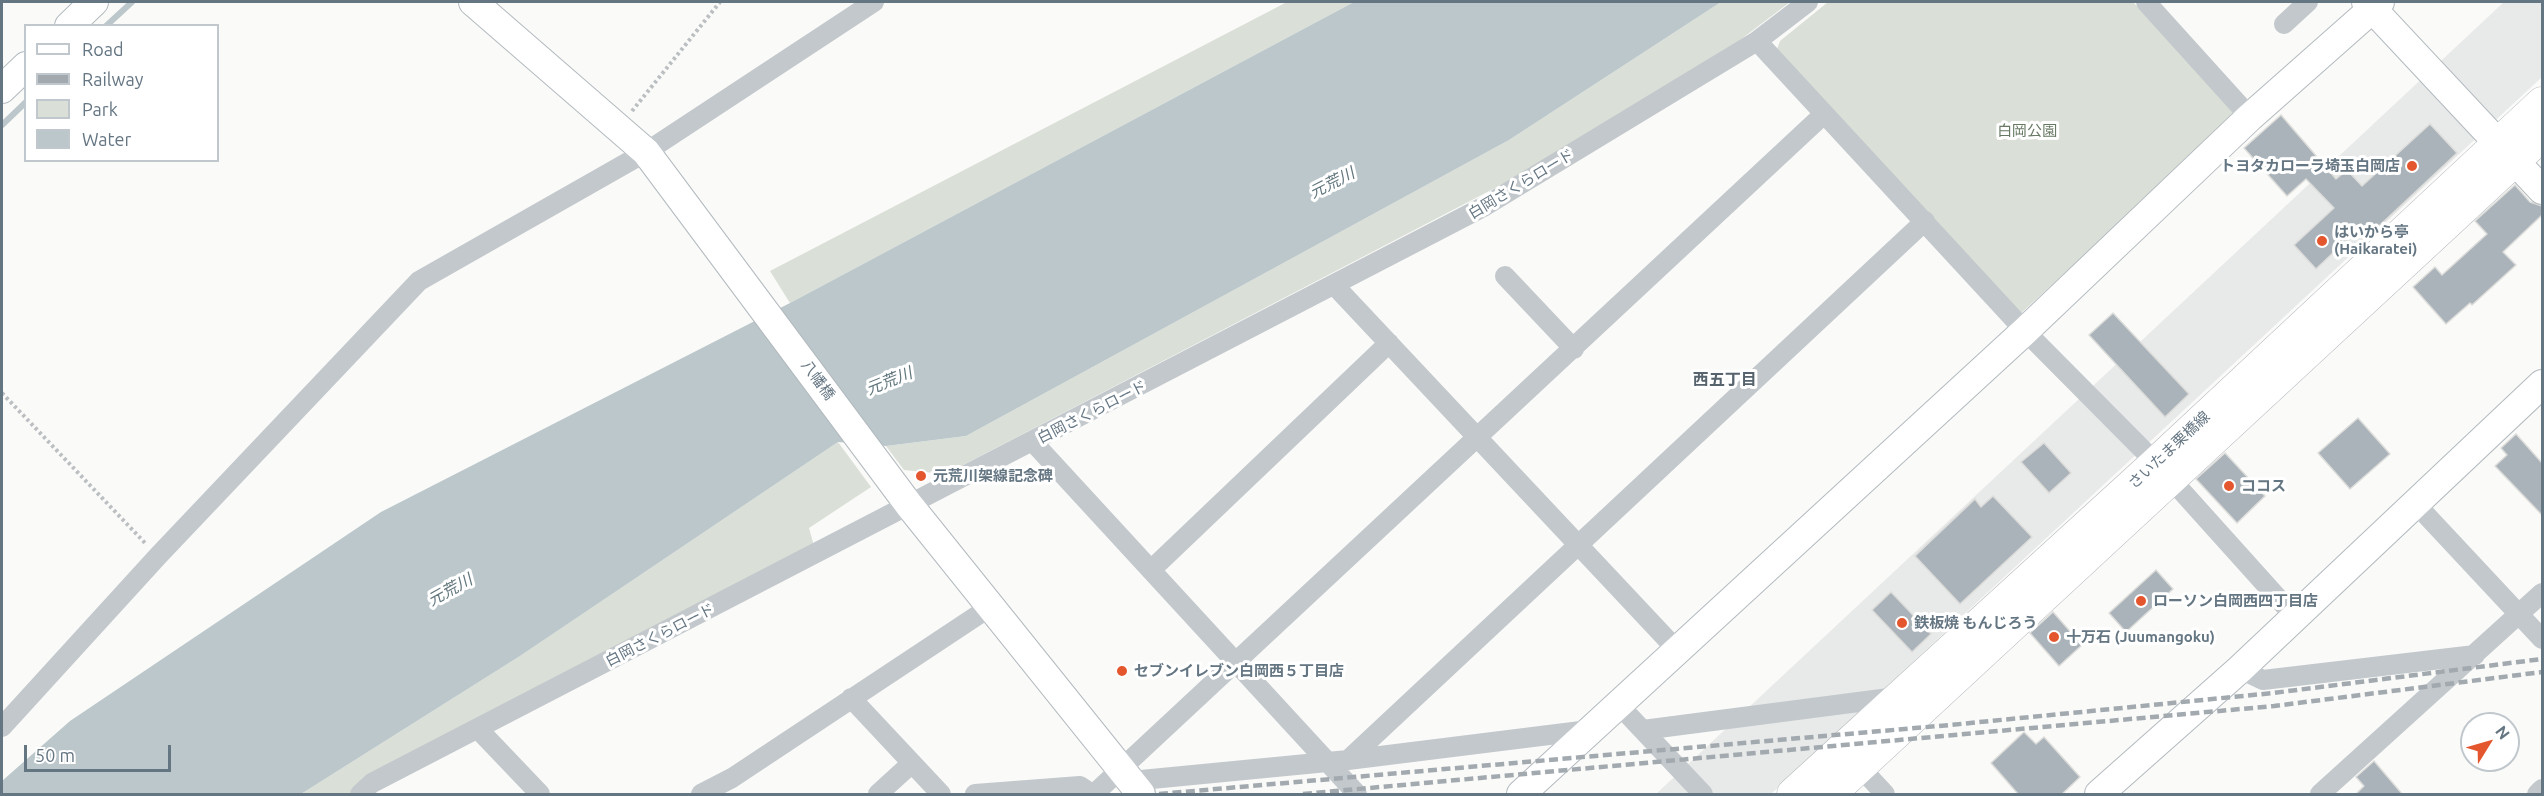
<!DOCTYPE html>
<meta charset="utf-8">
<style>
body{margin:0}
#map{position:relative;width:2544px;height:796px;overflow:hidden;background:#fafaf8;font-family:Ubuntu,sans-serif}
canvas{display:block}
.frame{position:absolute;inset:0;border:3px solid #657683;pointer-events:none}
.legend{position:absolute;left:24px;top:24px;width:195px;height:138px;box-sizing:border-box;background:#fff;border:2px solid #c1c8cd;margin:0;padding:8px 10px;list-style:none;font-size:18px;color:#657683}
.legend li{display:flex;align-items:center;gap:12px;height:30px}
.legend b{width:30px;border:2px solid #c1c8cd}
.north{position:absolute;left:2460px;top:712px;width:60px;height:60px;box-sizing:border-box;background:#fff;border:2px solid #c1c8cd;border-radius:50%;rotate:53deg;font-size:16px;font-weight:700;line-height:24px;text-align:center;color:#657683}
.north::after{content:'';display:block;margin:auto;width:21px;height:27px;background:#e4572e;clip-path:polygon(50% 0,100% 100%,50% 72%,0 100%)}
.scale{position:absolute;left:24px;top:745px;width:147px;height:27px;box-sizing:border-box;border:3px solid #657683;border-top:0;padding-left:8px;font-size:18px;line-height:21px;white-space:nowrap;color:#657683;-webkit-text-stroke:4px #fff;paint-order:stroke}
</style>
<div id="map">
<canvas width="2544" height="796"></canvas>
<div class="frame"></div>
<ul class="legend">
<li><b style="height:8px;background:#fff"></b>Road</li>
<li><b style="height:8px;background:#a2aab0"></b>Railway</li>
<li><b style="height:16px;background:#dadfd7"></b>Park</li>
<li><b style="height:16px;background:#bbc7cb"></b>Water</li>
</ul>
<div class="north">N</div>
<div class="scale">50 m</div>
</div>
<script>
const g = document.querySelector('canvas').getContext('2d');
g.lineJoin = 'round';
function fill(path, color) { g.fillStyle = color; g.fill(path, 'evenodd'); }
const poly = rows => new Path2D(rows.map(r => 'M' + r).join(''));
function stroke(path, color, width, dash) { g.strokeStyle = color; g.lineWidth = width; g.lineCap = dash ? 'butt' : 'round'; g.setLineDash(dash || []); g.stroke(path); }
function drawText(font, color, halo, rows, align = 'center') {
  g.font = font + ' Ubuntu,"Noto Sans JP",sans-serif'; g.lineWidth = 6; g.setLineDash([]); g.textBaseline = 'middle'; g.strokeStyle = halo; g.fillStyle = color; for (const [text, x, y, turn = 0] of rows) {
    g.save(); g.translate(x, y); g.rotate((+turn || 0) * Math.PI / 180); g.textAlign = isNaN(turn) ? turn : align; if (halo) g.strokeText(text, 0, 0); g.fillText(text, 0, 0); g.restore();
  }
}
fill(poly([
 [2504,2,2542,2,2542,77,1771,794,1656,794]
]), '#e8e9e9');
fill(poly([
 [1287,2,1354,2,790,303,770,271],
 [1721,2,1790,2,1740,40,1518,176,946,474,904,470,886,446,966,436,1509,140],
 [1828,2,2133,2,2237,114,2020,314,1777,49,1780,41],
 [838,442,871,487,809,528,814,546,362,782,349,794,301,794,520,656]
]), '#dadfd7');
fill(poly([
 [1354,2,1721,2,1509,140,966,436,886,446,838,442,520,656,301,794,2,794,2,781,70,721,381,512,790,303]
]), '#bbc7cb');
stroke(poly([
 [106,26,132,2],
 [2,125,26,102]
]), '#bbc7cb', 6);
const building = poly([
 [2281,115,2336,179,2347,170,2362,186,2430,124,2457,153,2364,240,2356,231,2316,269,2294,245,2334,208,2306,179,2287,196,2244,148,2281,115],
 [2515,185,2530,202,2542,206,2542,215,2503,252,2516,265,2472,305,2470,303,2446,324,2413,287,2435,267,2442,275,2487,234,2475,221,2515,185],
 [2113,313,2189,394,2165,417,2089,335,2113,313],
 [2358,418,2390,454,2350,489,2318,453,2358,418],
 [2516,434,2542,463,2542,515,2495,466,2507,455,2501,448,2516,434],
 [2044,443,2071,473,2049,493,2021,462,2044,443],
 [2225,453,2265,496,2237,523,2196,479,2225,453],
 [1993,496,2032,537,1960,604,1915,556,1975,499,1981,507,1993,496],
 [2156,570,2173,589,2126,632,2109,613,2156,570],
 [1891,592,1931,634,1912,652,1872,610,1891,592],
 [2053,612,2082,645,2059,666,2030,633,2053,612],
 [2024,732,2036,744,2044,737,2080,777,2061,795,2019,795,1991,763,2024,732],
 [2374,761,2403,795,2355,795,2364,786,2356,777,2374,761]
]);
fill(building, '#aab3b9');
stroke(building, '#dcdcda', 1.5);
const secondary = poly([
 [473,2,646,152,909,505,1141,794],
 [2366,2,2542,190],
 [69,26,94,2],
 [2,89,26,66],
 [1521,794,2025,331,2250,117,2380,2],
 [2099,794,2240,669,2542,384]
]);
const primary = poly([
 [1793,794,2156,463,2542,103],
 [1830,794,2542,135]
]);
stroke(secondary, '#b3babf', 30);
stroke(primary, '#b5babe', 33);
stroke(poly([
 [632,111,720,2],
 [2,393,146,544]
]), '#bbbfc2', 4, [3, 3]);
stroke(poly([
 [2146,2,2250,117],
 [2284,24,2308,2],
 [1757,41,2025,331,2160,467,2294,616],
 [1505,276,1574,349],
 [1335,286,1677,650],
 [1033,442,1357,794],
 [2414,502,2542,639],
 [1151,570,1389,343],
 [2240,669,2263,680,2475,655],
 [851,698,941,794],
 [1618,704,1703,794],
 [2,727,158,556,419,281,646,152,874,2],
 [478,729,540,794],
 [1643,730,1897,697],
 [1348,760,1925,221],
 [1859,766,1885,794],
 [1134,786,1141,780,1348,760,1589,730],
 [360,794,372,783,1485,206,1757,41,1808,2],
 [701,794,732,778,990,607],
 [878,794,912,763],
 [975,794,1080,786,1092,794],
 [1094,794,1824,114],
 [2320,794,2542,593],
 [2537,794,2542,789]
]), '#c3c8cc', 20);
stroke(secondary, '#fff', 28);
stroke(primary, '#fff', 32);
stroke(poly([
 [1159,794,1950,725,2273,693,2542,659],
 [1303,794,2274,706,2542,672]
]), '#a2aab0', 4.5, [9, 4.5]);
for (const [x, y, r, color] of [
 [2412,166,6,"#e4572e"],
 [2322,241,6,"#e4572e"],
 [921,476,6,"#e4572e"],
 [2229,486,6,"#e4572e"],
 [2141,601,6,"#e4572e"],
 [1902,623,6,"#e4572e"],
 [2054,637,6,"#e4572e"],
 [1122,671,6,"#e4572e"]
]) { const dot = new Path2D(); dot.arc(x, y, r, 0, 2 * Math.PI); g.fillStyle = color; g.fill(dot); stroke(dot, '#fff', 2); }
drawText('15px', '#687a64', '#fff', [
 ["白岡公園",2027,131]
]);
drawText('bold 15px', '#657683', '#fff', [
 ["トヨタカローラ埼玉白岡店",2400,166,"right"],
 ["はいから亭",2334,232],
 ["(Haikaratei)",2334,249],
 ["元荒川架線記念碑",933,476],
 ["ココス",2241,486],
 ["ローソン白岡西四丁目店",2153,601],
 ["鉄板焼 もんじろう",1914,623],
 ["十万石 (Juumangoku)",2066,637],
 ["セブンイレブン白岡西５丁目店",1134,671]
], 'left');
drawText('15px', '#657683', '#fff', [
 ["白岡さくらロード",1521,184,-31],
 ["八幡橋",818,380,54],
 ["白岡さくらロード",1092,412,-27],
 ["さいたま栗橋線",2169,450,-43],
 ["白岡さくらロード",660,635,-27]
]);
drawText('italic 16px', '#60757c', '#fff', [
 ["元荒川",1332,183,-27],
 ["元荒川",889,381,-22],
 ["元荒川",450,590,-29]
]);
drawText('bold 16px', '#57646e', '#fff', [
 ["西五丁目",1725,380]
]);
</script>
